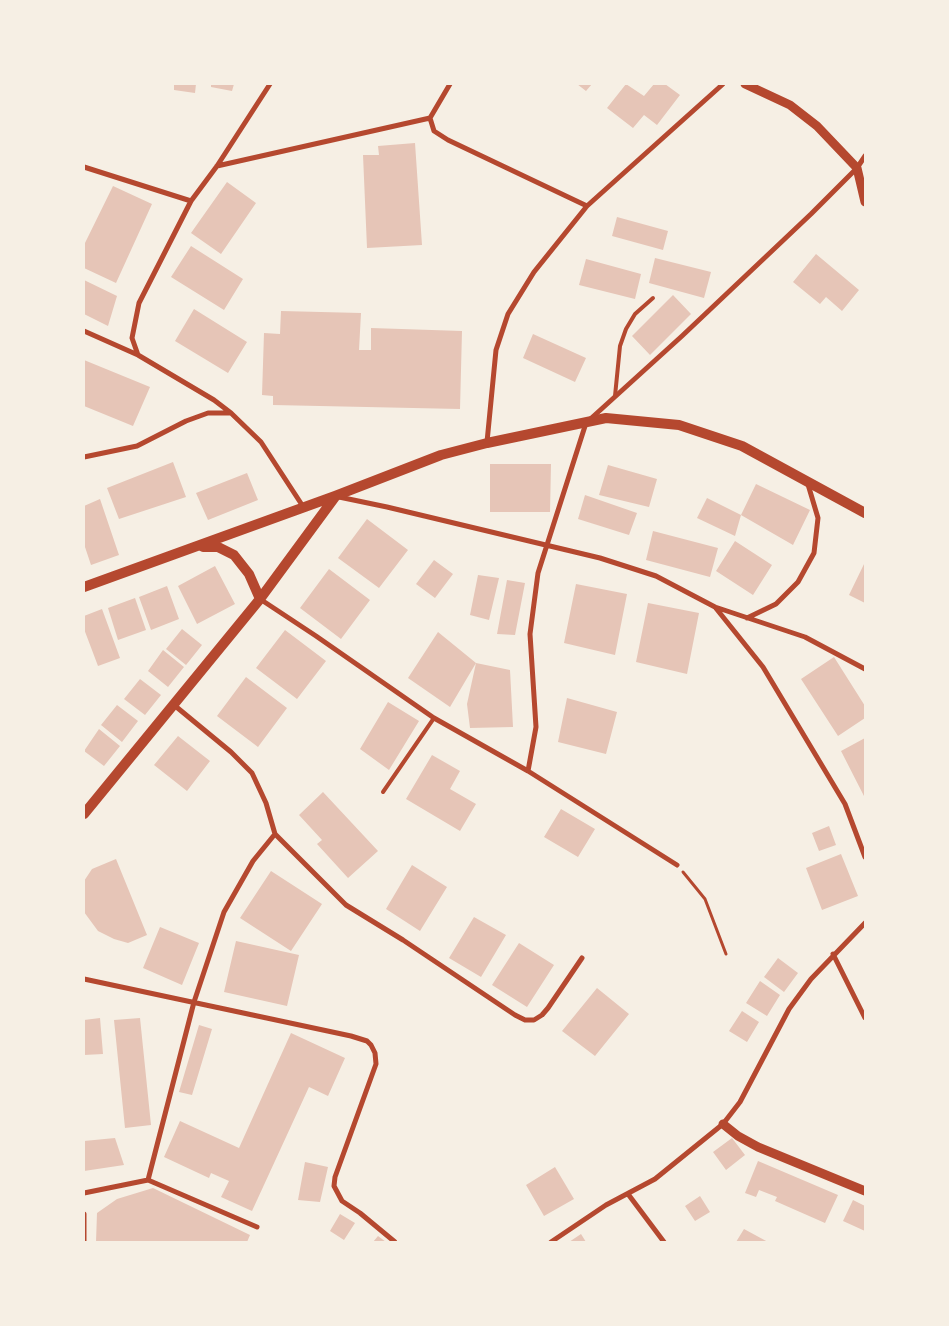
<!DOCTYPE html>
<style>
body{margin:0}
#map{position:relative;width:949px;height:1326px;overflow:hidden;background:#f6efe4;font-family:"Sofia Sans Condensed",sans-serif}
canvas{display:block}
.frame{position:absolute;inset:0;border:85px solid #f6efe4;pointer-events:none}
</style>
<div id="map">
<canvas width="949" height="1326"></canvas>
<div class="frame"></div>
</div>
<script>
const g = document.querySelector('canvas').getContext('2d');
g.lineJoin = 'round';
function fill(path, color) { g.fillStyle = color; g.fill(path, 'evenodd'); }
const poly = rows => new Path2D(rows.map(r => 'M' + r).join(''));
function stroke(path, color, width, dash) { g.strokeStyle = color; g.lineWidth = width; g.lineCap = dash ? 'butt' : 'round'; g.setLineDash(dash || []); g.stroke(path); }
fill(poly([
 [174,84,196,84,195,93,174,90],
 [211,84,234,84,232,91,211,87],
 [577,84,592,84,586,91],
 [626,84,644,96,654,84,665,84,680,95,657,125,644,115,633,128,607,108],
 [415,143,422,245,367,248,363,155,379,155,378,146],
 [227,182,256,203,221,254,191,233],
 [113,186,152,204,116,283,84,268,84,245],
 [617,217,668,231,663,250,612,236],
 [191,246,243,279,224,310,171,277],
 [816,254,859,290,842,311,826,297,820,304,793,282],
 [655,258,711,272,704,298,649,283],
 [586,259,641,274,635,299,579,285],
 [84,280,117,296,108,326,84,314],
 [673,295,691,314,650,355,632,336],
 [194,309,247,342,228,373,175,341],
 [281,311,361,313,359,350,371,350,371,328,462,331,460,409,273,405,273,396,262,395,264,333,280,334],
 [533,334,586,358,575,382,523,358],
 [84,360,150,387,133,426,84,406],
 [173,462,186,497,119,519,107,488],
 [490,464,551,464,550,512,490,512],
 [608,465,657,479,649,507,599,495],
 [247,473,258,500,208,520,196,493],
 [756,484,810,510,793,545,741,515,735,536,697,518,707,498,741,515],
 [585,495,637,513,629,535,578,519],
 [100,499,119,555,91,565,84,544,84,506],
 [367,519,408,550,379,588,338,558],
 [653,531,718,548,710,577,646,560],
 [735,541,772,565,753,595,716,571],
 [434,560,453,574,435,598,416,584],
 [865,562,865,603,849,595],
 [215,566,235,604,197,624,178,586],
 [329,569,370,600,341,639,300,608],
 [478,575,499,578,489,620,470,615],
 [507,580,525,583,515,635,497,634],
 [576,584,627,594,615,655,564,643],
 [167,586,179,619,151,630,139,597],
 [135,598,146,630,118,640,108,608],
 [648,603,699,613,687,674,636,662],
 [102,609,120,658,98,666,84,629,84,616],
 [182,629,202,645,186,665,166,649],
 [285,630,326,661,297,699,256,668],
 [438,632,476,663,510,670,513,727,470,728,467,704,476,663,450,707,408,678],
 [163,650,184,667,168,687,148,671],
 [834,657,865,706,865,718,838,736,801,679],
 [246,677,287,708,258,747,217,716],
 [140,679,161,695,145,715,124,699],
 [567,698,617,712,606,754,558,742],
 [388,702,419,721,389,770,360,749],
 [117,705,138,721,122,742,101,725],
 [99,729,120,746,104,766,84,751],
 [178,736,210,761,187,791,154,765],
 [865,738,865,798,841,751],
 [432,755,460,771,450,789,476,804,460,831,406,799],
 [323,792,378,851,348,878,317,844,322,840,299,815],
 [561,809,595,829,578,857,544,837],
 [829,826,836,845,819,851,812,833],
 [841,854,858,896,822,910,806,868],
 [116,859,147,935,128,943,114,939,98,931,84,912,84,881,92,869],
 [412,865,447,887,420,931,386,909],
 [271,871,322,904,291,951,240,918],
 [474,917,506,935,481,977,449,958],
 [160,927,199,943,182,985,143,968],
 [236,941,299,955,287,1006,224,992],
 [519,943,554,965,527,1007,492,985],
 [778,958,798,973,784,992,764,977],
 [760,981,780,995,767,1016,746,1003],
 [597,988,629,1014,595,1056,562,1031],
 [742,1011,759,1022,747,1042,729,1031],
 [100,1018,103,1054,84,1055,84,1020],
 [140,1018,151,1125,125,1128,114,1020],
 [199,1025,212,1029,192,1095,179,1092],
 [291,1033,345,1058,328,1096,309,1087,252,1211,221,1197,229,1181,211,1173,209,1178,164,1157,180,1121,239,1148],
 [115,1138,124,1165,84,1171,84,1141],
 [732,1138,745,1155,726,1170,713,1152],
 [758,1161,838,1195,825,1223,775,1201,777,1197,759,1190,756,1197,745,1193],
 [305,1162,328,1167,320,1202,298,1200],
 [555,1167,574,1199,544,1216,526,1185],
 [153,1188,250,1235,247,1242,160,1241,96,1242,97,1213,117,1199],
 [700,1196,710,1212,695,1221,685,1206],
 [853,1200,865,1206,865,1231,843,1221],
 [340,1214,355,1223,344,1240,330,1231],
 [744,1229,768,1242,736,1242],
 [581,1234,586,1242,569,1242],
 [378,1236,386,1242,373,1242]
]), '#e6c5b7');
stroke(poly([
 [683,872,705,899,726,954]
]), '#b5482f', 3);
stroke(poly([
 [615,396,620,346,626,329,635,314,653,298],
 [383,792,434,718]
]), '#b5482f', 4);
stroke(poly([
 [450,84,430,118,434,131,448,140,587,206],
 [217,166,430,118],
 [84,167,191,201],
 [84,331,138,355,214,400,231,413,261,442,304,508],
 [138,355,132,338,139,303,191,201,217,166,270,84],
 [487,442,496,350,508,314,534,272,587,206,723,84],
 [84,457,137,446,186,421,208,413,231,413],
 [339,497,387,507,600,558,656,576,715,607,763,667,845,804,865,857],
 [260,599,316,636,434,718,528,771,677,865],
 [715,607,805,637,865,669],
 [747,618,776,604,798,582,814,553,818,518,807,481],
 [174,705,231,752,252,773,266,803,275,834,346,905,403,940,515,1015,525,1020,534,1020,542,1015,548,1008,582,958],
 [528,771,536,727,530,634,538,573,586,423,682,336,811,214,857,168,865,156],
 [833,954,865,1018],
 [84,979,351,1036,367,1041,371,1045,375,1053,376,1064,335,1177,334,1186,342,1201,360,1213,395,1242],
 [148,1180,194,1002,224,912,253,861,275,834],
 [84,1193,148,1180,257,1227],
 [628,1194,664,1242],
 [84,1214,84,1242],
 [551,1242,606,1205,655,1179,723,1124,740,1102,789,1009,811,979,865,923]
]), '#b5482f', 5);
stroke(poly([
 [745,84,790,105,817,126,857,168,865,202],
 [723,1124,738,1136,758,1147,865,1191]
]), '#b5482f', 9);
stroke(poly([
 [203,547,218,547,234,555,249,574,260,599],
 [84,587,335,496,441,455,487,443,606,418,679,425,742,446,865,513],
 [84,814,260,599,335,497]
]), '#b5482f', 10);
</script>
